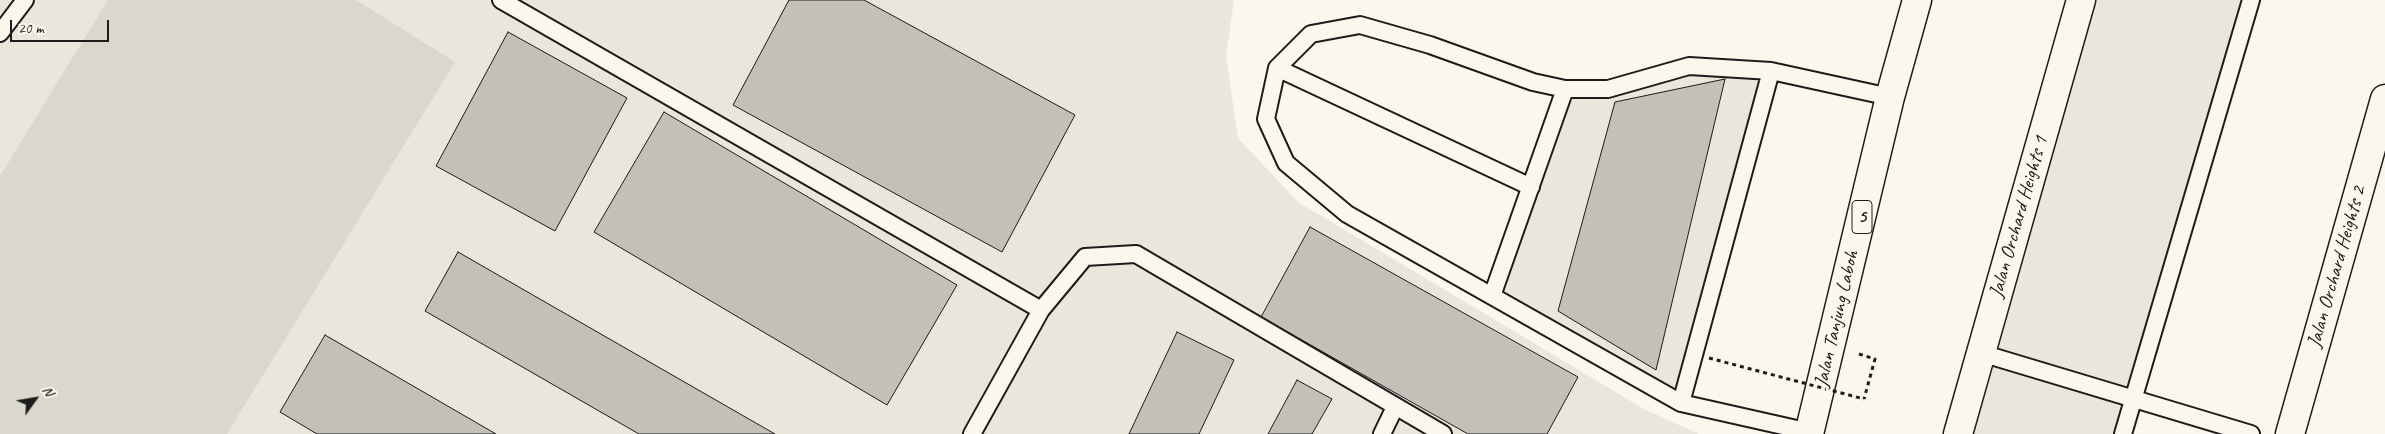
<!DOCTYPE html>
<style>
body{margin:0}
#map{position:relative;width:2385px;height:434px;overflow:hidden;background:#fbf7ec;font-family:Caveat,sans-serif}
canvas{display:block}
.north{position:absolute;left:10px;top:374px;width:50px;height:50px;-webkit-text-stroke:4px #fbf7ec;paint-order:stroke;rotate:58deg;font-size:14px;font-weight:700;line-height:20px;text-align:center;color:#1c1c1c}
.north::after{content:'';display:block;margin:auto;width:18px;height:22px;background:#1c1c1c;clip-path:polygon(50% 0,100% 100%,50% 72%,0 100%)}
.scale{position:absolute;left:10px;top:20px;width:99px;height:22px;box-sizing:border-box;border:2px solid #1c1c1c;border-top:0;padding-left:6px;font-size:15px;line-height:18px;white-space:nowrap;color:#1c1c1c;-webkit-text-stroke:4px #fbf7ec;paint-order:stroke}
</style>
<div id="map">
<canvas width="2385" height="434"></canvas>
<div class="north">N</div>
<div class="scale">20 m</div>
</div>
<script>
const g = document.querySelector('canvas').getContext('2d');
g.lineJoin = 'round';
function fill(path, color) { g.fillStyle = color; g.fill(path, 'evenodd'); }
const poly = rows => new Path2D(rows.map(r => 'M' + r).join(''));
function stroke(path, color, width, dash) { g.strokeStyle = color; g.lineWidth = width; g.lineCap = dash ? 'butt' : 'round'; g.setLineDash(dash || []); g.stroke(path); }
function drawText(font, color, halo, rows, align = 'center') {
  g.font = font + ' Caveat,sans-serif'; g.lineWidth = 5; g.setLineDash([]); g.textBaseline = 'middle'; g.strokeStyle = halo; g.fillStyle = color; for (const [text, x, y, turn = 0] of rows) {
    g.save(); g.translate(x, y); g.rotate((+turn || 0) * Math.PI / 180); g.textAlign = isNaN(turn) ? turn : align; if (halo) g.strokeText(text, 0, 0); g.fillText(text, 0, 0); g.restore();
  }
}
fill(poly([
 [0,0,1234,0,1226,56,1238,138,1298,202,1644,409,1699,434,0,434],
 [2070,0,2258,0,2130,434,1944,434],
 [1688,59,1779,64,1687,414,1497,307,1574,82,1611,82]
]), '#eae6dc');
fill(poly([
 [108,0,356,0,455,62,227,434,0,434,0,176]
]), '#dad7ce');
const building = poly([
 [789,0,864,0,1075,115,1002,252,733,105,789,0],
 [508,32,627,98,555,231,436,166,508,32],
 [1725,79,1656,370,1558,311,1615,102,1725,79],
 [664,112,957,285,887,405,594,232,664,112],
 [1310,227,1578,377,1547,434,1468,434,1261,317,1310,227],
 [458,252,775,434,639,434,425,311,458,252],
 [1177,332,1234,360,1199,434,1129,434,1177,332],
 [325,335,496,434,317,434,280,412,325,335],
 [1297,380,1332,399,1312,434,1268,434,1297,380]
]);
fill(building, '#c3c0b8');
stroke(building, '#1c1c1c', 1);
const lane = poly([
 [501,0,1041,310],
 [0,33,25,0],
 [1277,68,1531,187],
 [1492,296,1565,89],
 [1981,353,2251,434],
 [1681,403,1347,214,1286,163,1266,119,1277,68,1311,34,1360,25,1430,45,1533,82,1565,89,1608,89,1689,66,1771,71],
 [1810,432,1681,403,1771,71,1890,97],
 [972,434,1041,310,1085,257,1136,254,1443,434],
 [1382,434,1395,407],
 [2123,434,2251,0]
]);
const street = poly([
 [1958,434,2081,0],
 [2290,434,2385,99]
]);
const highway = poly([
 [1809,434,1890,97,1917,0]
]);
stroke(lane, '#1c1c1c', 20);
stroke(street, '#1c1c1c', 31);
stroke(highway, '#1c1c1c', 31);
stroke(poly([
 [1859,354,1875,359,1864,399]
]), '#1c1c1c', 3, [4, 4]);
stroke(lane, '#fbf7ec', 16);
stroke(street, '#fbf7ec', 28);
stroke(highway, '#fbf7ec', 28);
stroke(poly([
 [1709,358,1864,399]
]), '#1c1c1c', 3, [4, 4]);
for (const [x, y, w] of [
 [1862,217,20]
]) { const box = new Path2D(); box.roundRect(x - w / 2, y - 16.5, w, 33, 4); g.fillStyle = '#fbf7ec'; g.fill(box); stroke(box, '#1c1c1c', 1); }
drawText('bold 19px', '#1c1c1c', null, [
 ["5",1862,217]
]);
drawText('20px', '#1c1c1c', '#fbf7ec', [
 ["Jalan Orchard Heights 1",2019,217,-74],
 ["Jalan Orchard Heights 2",2337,267,-74],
 ["Jalan Tanjung Laboh",1837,319,-77]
]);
</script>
